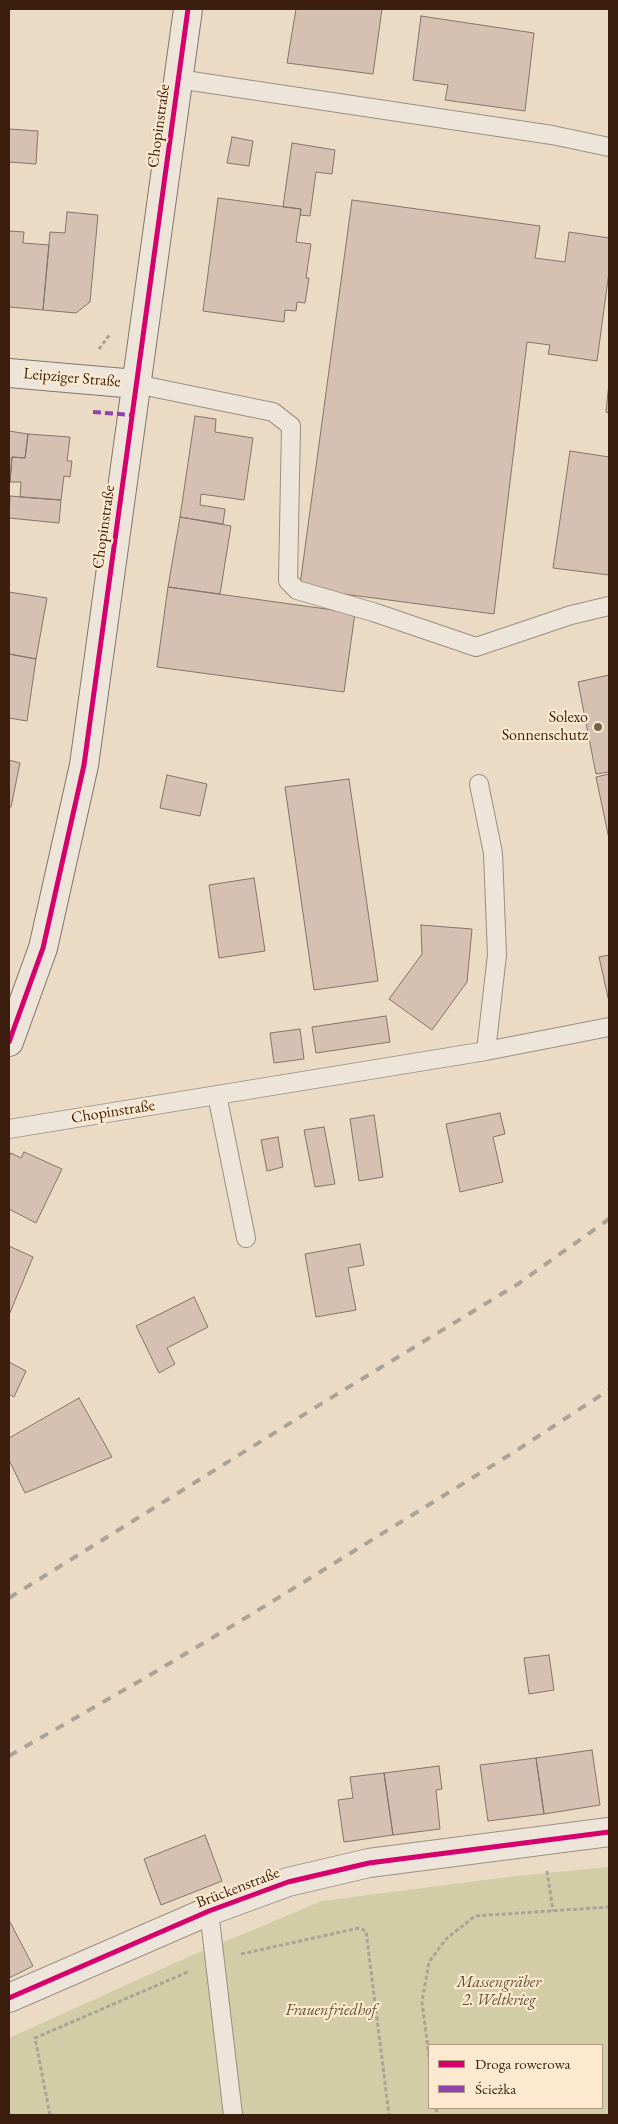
<!DOCTYPE html>
<meta charset="utf-8">
<style>
body{margin:0}
#map{position:relative;width:618px;height:2124px;overflow:hidden;background:#ebdbc5;font-family:"EB Garamond",serif}
canvas{display:block}
.frame{position:absolute;inset:0;border:10px solid #3b1e0d;pointer-events:none}
.legend{position:absolute;left:428px;top:2044px;width:175px;height:65px;box-sizing:border-box;background:#fce9cf;border:1px solid #af9881;margin:0;padding:6px 9px;list-style:none;font-size:15px;color:#3b1e0d}
.legend li{display:flex;align-items:center;gap:10px;height:25px}
.legend b{width:25px;border:1px solid #af9881}
</style>
<div id="map">
<canvas width="618" height="2124"></canvas>
<div class="frame"></div>
<ul class="legend">
<li><b style="height:6px;background:#d6006c"></b>Droga rowerowa</li>
<li><b style="height:6px;background:#8e44ad"></b>Ścieżka</li>
</ul>
</div>
<script>
const g = document.querySelector('canvas').getContext('2d');
g.lineJoin = 'round';
function fill(path, color) { g.fillStyle = color; g.fill(path, 'evenodd'); }
const poly = rows => new Path2D(rows.map(r => 'M' + r).join(''));
function stroke(path, color, width, dash) { g.strokeStyle = color; g.lineWidth = width; g.lineCap = dash ? 'butt' : 'round'; g.setLineDash(dash || []); g.stroke(path); }
function drawText(font, color, halo, rows, align = 'center') {
  g.font = font + ' "EB Garamond",serif'; g.lineWidth = 4.5; g.setLineDash([]); g.textBaseline = 'middle'; g.strokeStyle = halo; g.fillStyle = color; for (const [text, x, y, turn = 0] of rows) {
    g.save(); g.translate(x, y); g.rotate((+turn || 0) * Math.PI / 180); g.textAlign = isNaN(turn) ? turn : align; if (halo) g.strokeText(text, 0, 0); g.fillText(text, 0, 0); g.restore();
  }
}
fill(poly([
 [609,1867,609,2115,9,2115,9,2038,188,1957,322,1901,516,1876],
 [429,2045,602,2045,602,2108,429,2108]
]), '#d2cda6');
const building = poly([
 [296,9,382,9,373,74,287,63,296,9],
 [421,16,534,33,525,111,445,100,448,85,413,80,421,16],
 [9,129,38,131,36,164,9,162,9,129],
 [232,137,253,141,249,166,227,163,232,137],
 [292,143,335,150,332,174,316,172,310,216,300,215,301,209,283,207,292,143],
 [218,198,301,209,296,242,311,244,306,278,309,278,305,303,297,302,296,311,285,310,284,322,203,311,218,198],
 [352,200,540,226,535,258,565,262,569,232,609,238,609,272,597,361,548,354,550,345,527,342,494,614,336,593,300,585,352,200],
 [67,212,98,215,90,302,76,313,43,310,50,232,65,233,67,212],
 [9,231,24,232,23,243,49,245,43,310,9,307,9,231],
 [609,383,609,413,606,412,609,383],
 [195,416,216,419,215,432,253,438,244,500,201,494,200,505,225,509,223,524,180,517,195,416],
 [9,431,28,434,25,458,12,457,10,482,9,431],
 [28,434,70,437,67,461,72,461,70,477,64,476,61,500,20,497,21,482,10,482,12,457,25,458,28,434],
 [570,451,609,457,609,575,553,568,570,451],
 [10,496,61,500,59,523,9,518,10,496],
 [180,517,231,526,220,594,168,587,180,517],
 [168,587,355,613,344,692,157,667,168,587],
 [9,592,47,598,36,659,9,654,9,592],
 [9,654,36,659,27,721,9,718,9,654],
 [609,675,609,772,596,774,578,682,609,675],
 [9,760,20,763,11,807,9,807,9,760],
 [609,774,609,839,596,777,609,774],
 [167,775,207,784,200,816,160,808,167,775],
 [349,779,378,981,314,990,285,787,349,779],
 [254,878,265,951,219,958,209,885,254,878],
 [421,925,472,929,467,982,432,1030,389,999,422,954,421,925],
 [609,955,609,1002,599,957,609,955],
 [386,1016,390,1042,316,1053,312,1027,386,1016],
 [300,1029,304,1059,274,1063,270,1033,300,1029],
 [500,1113,505,1134,493,1137,503,1182,460,1192,446,1124,500,1113],
 [374,1115,383,1177,359,1181,350,1119,374,1115],
 [324,1127,335,1184,315,1187,304,1130,324,1127],
 [278,1137,283,1167,267,1171,261,1140,278,1137],
 [24,1152,62,1169,36,1223,9,1209,9,1157,11,1153,21,1158,24,1152],
 [360,1244,364,1265,348,1268,356,1310,316,1317,305,1254,360,1244],
 [9,1246,33,1257,9,1315,9,1246],
 [194,1297,208,1327,167,1348,175,1364,159,1373,136,1326,194,1297],
 [9,1362,26,1371,14,1397,9,1394,9,1362],
 [79,1398,112,1457,25,1493,9,1460,9,1438,79,1398],
 [549,1655,554,1690,529,1694,524,1658,549,1655],
 [592,1750,600,1805,544,1814,536,1758,592,1750],
 [536,1758,544,1814,488,1821,480,1765,536,1758],
 [439,1766,442,1789,436,1790,440,1829,393,1835,384,1773,439,1766],
 [384,1773,393,1835,344,1842,338,1800,353,1798,350,1777,384,1773],
 [205,1835,222,1881,161,1905,144,1859,205,1835],
 [9,1920,33,1966,9,1978,9,1920]
]);
fill(building, '#d5c0b2');
stroke(building, '#827568', 1);
const lane = poly([
 [178,79,552,135,609,147],
 [136,384,273,412,291,426,288,581,297,590,373,612,476,647,571,615,609,606],
 [479,784,493,853,497,955,486,1051],
 [217,1095,246,1238],
 [9,1129,486,1051,609,1027],
 [209,1911,233,2115]
]);
const street = poly([
 [9,1998,209,1911,288,1882,369,1863,609,1832]
]);
const secondary = poly([
 [9,373,136,384],
 [9,1042,43,948,84,765,188,9]
]);
stroke(lane, '#9b8f80', 20);
stroke(street, '#9b8f80', 30);
stroke(secondary, '#827568', 30);
stroke(poly([
 [99,349,110,334],
 [547,1871,553,1911],
 [241,1954,359,1928,366,1931,389,2115],
 [429,2057,422,2002,429,1962,446,1939,475,1916,609,1907],
 [436,2108,437,2115],
 [50,2115,35,2038,190,1971]
]), '#aba298', 3, [4, 2.5]);
stroke(lane, '#ede5da', 18);
stroke(street, '#ede5da', 28);
stroke(secondary, '#ede5da', 28);
stroke(poly([
 [9,1598,329,1399,518,1284,609,1219],
 [9,1756,145,1678,252,1614,511,1454,609,1390]
]), '#aba298', 4, [9, 9]);
stroke(poly([
 [93,412,132,415]
]), '#8e44ad', 4, [8, 4]);
stroke(poly([
 [9,1042,43,948,84,765,188,9],
 [9,1998,209,1911,288,1882,369,1863,609,1832]
]), '#d6006c', 5);
for (const [x, y, r, color] of [
 [598,727,5,"#79604d"]
]) { const dot = new Path2D(); dot.arc(x, y, r, 0, 2 * Math.PI); g.fillStyle = color; g.fill(dot); stroke(dot, '#fce9cf', 2); }
drawText('16px', '#3b1e0d', '#fce9cf', [
 ["Chopinstraße",159,126,-82],
 ["Leipziger Straße",72,378,5],
 ["Chopinstraße",104,527,-82],
 ["Chopinstraße",113,1112,-9],
 ["Brückenstraße",238,1888,-21]
]);
drawText('16px', '#3b1e0d', '#fce9cf', [
 ["Solexo",588,718],
 ["Sonnenschutz",588,736]
], 'right');
drawText('italic 16px', '#624f33', '#fce9cf', [
 ["Massengräber",499,1983],
 ["2. Weltkrieg",499,2001],
 ["Frauenfriedhof",331,2011]
]);
</script>
